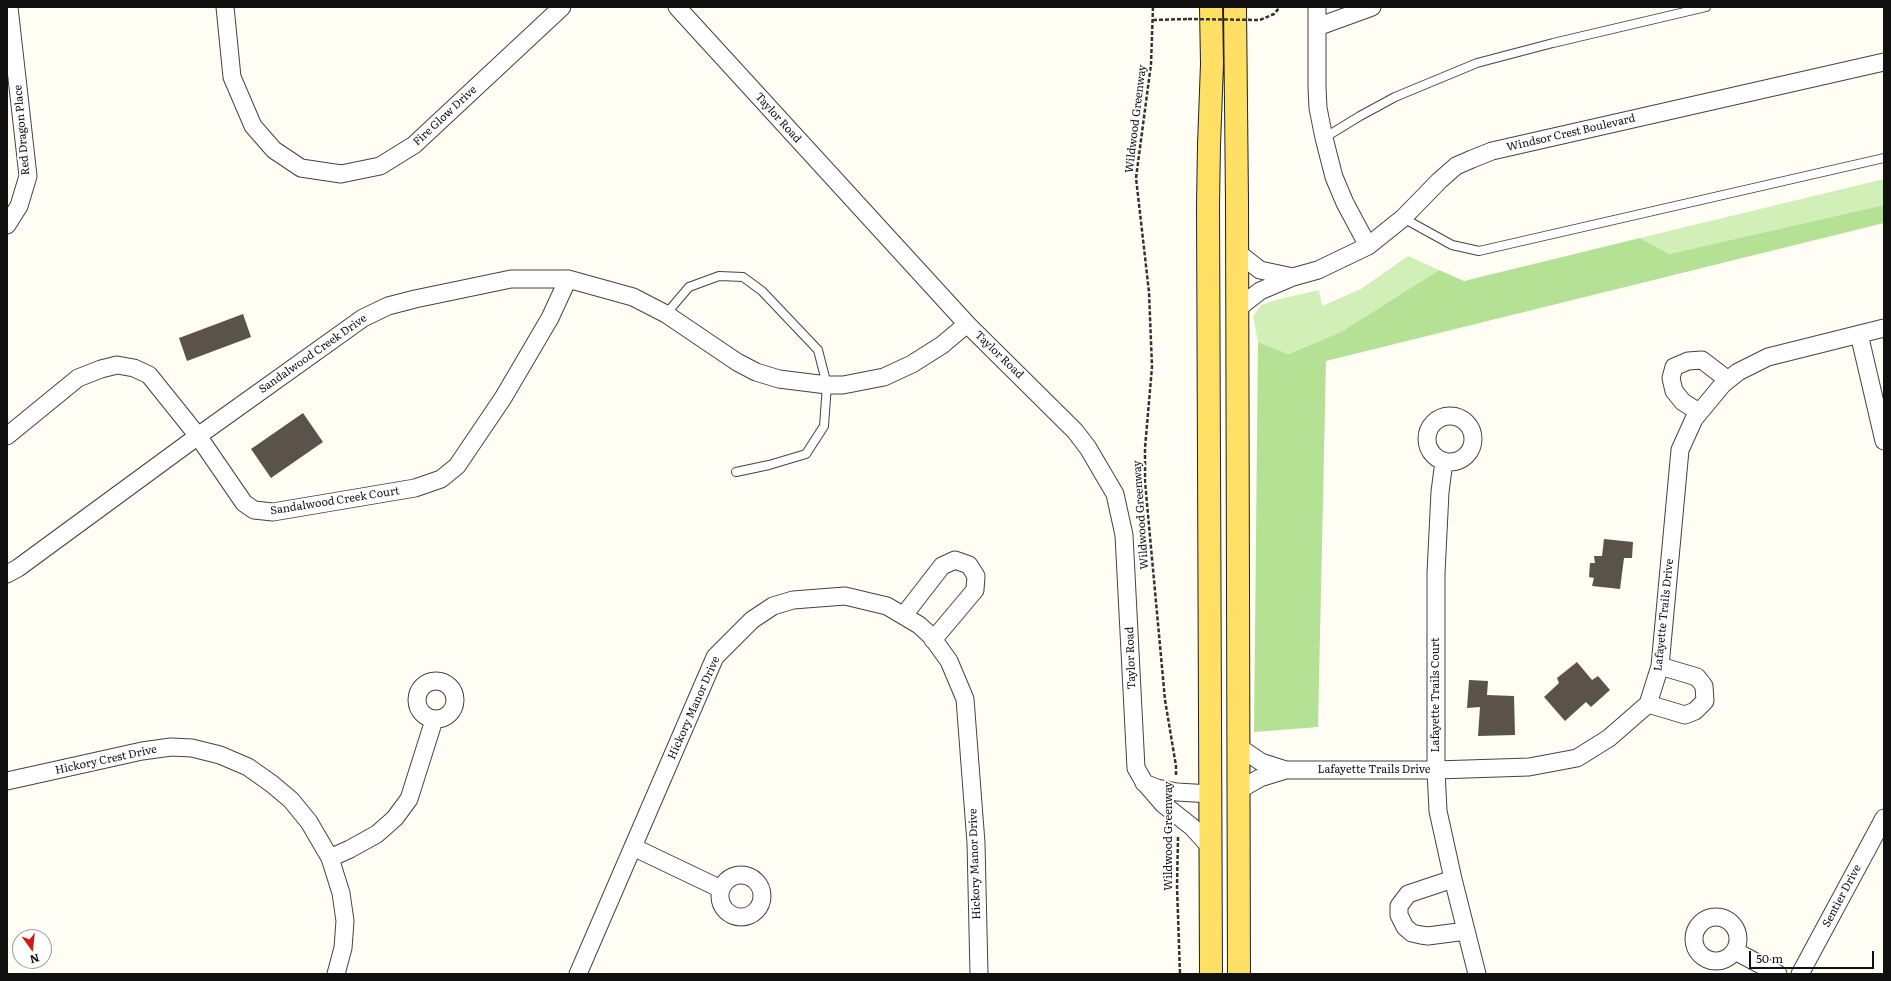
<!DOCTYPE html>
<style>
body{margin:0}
#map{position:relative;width:1891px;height:981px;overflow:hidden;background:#fffdf4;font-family:Literata,serif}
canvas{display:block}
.frame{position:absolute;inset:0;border:8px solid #101010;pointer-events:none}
.north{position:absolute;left:12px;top:929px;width:40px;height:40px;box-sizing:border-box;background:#fff;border:1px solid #9f9f9f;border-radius:50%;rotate:165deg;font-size:11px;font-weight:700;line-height:16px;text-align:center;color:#101010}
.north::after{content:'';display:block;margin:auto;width:14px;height:18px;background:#d0181a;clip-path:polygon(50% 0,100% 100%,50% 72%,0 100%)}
.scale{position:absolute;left:1749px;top:951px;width:125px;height:18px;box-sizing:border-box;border:2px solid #101010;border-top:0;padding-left:5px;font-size:12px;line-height:14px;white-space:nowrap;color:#101010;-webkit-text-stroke:3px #fff;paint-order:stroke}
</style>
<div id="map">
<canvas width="1891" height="981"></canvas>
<div class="frame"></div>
<div class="north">N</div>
<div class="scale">50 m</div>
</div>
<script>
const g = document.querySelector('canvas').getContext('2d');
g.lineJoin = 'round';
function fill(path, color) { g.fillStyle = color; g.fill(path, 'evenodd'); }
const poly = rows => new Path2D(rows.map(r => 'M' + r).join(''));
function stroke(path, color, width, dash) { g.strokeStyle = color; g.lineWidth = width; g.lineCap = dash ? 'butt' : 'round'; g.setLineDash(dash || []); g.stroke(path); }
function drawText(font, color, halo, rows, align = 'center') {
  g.font = font + ' Literata,serif'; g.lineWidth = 4; g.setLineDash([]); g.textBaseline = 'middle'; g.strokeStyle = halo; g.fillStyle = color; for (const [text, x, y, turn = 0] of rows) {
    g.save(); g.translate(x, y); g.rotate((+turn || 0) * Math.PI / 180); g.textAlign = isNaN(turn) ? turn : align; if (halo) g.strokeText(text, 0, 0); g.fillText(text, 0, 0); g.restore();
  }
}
fill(poly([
 [1884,179,1884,205,1669,254,1640,238],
 [1408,256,1439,270,1341,332,1287,354,1258,342,1253,316,1261,305,1276,300,1319,290,1322,306,1361,289]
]), '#d2efb8');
fill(poly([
 [1884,205,1884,223,1326,361,1318,727,1254,732,1258,342,1288,354,1341,332,1439,270,1464,281,1640,238,1669,254]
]), '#b5e195');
fill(poly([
 [243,314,251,337,187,361,179,338],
 [303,413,323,442,271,478,251,449],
 [1604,539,1633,542,1632,558,1624,558,1620,589,1592,586,1594,578,1589,577,1590,563,1595,563,1594,556,1602,556],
 [1577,662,1592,680,1598,676,1610,690,1591,707,1586,702,1565,721,1544,697,1559,683,1557,678],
 [1469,680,1488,681,1487,695,1514,696,1515,735,1478,736,1480,707,1467,708]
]), '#5a524b');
const service = poly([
 [1324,138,1360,116,1395,97,1477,63,1553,43,1706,7],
 [1403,218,1452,245,1479,251,1884,158],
 [666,314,689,287,719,276,743,277,762,291,818,350,827,385,824,426,806,454,769,465,736,472]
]);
const minor = poly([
 [225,7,232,77,253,126,274,150,301,168,341,174,380,166,414,145,562,7],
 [677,7,967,324,1075,431,1088,448,1115,494,1124,535,1136,768,1144,782,1163,804,1192,827,1211,848],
 [1317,7,1317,87,1318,108,1324,138,1334,177,1345,203,1368,246],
 [1317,27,1372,7],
 [7,225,19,206,28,176,9,7],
 [1237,252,1260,270,1293,277],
 [1237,309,1260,291,1293,277,1318,270,1368,246,1403,218,1439,181,1456,166,1472,159,1492,151,1884,62],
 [1859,334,1884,441],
 [1699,412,1683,402,1674,391,1671,378,1674,367,1688,361,1702,360,1728,380],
 '1427 439a23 23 0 1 1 46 0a23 23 0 1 1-46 0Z',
 [7,436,78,378,101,369,117,365,134,368,149,375,198,436,244,503,254,510,273,512,415,488,441,479,457,466,503,398,550,318,568,279],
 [1444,461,1440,492,1436,573,1436,770,1438,811,1453,879,1477,974],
 [7,574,18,568,198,436,363,318,388,306,415,299,511,279,568,279,633,297,666,314,737,362,756,372,779,379,827,385,843,385,884,377,912,364,942,345,967,324],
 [904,615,942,566,955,560,969,565,976,576,975,590,933,640],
 '417 700a19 19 0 1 1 38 0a19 19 0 1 1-38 0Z',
 [1648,704,1685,715,1695,711,1705,701,1704,686,1697,677,1660,666],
 [1239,747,1261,762,1286,770],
 [7,781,142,751,171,747,192,748,220,755,248,767,272,784,291,800,309,822,330,858,341,893,345,921,343,948,336,974],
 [1144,783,1157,788,1177,792,1211,794],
 [1239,790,1260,778,1286,770,1436,770,1529,767,1577,758,1609,738,1648,704,1660,666,1680,450,1694,419,1723,384,1738,372,1768,357,1884,328],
 [633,847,721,889],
 [330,858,350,849,377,834,395,818,409,799,434,720],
 '720 896a21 21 0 1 1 42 0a21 21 0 1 1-42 0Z',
 [1453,879,1408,894,1399,906,1399,915,1405,927,1412,933,1421,935,1428,936,1466,931],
 '1694 939a22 22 0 1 1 44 0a22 22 0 1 1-44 0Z',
 [1735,951,1778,974],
 [578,974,715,657,752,620,773,606,793,600,845,596,887,606,919,625,931,636,949,661,965,699,976,843,979,974],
 [1800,974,1884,818]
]);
const primary = poly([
 [1235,7,1237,201,1239,974],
 [1211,974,1208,205,1209,145,1212,64,1211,7]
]);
stroke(service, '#434343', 10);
stroke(minor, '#434343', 19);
stroke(primary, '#212121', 24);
stroke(poly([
 [1153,7,1151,64,1136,178,1149,292,1152,367,1145,448,1145,482,1165,700,1176,766,1176,776],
 [1153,20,1188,19],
 [1260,20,1274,14,1280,7],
 [1178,837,1177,886,1180,974]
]), '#323232', 2.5, [4, 2]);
stroke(service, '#fff', 8);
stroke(minor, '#fff', 17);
stroke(primary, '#ffdf64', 22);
stroke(poly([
 [1188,19,1260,20]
]), '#323232', 2.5, [4, 2]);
drawText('11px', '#101010', '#fff', [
 ["Fire Glow Drive",445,116,-43],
 ["Taylor Road",778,118,48],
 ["Wildwood Greenway",1136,119,-83],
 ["Red Dragon Place",22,130,-95],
 ["Windsor Crest Boulevard",1571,133,-13],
 ["Sandalwood Creek Drive",313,354,-35],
 ["Taylor Road",999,355,44],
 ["Sandalwood Creek Court",335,501,-9],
 ["Wildwood Greenway",1141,515,-94],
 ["Lafayette Trails Drive",1664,615,-84],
 ["Taylor Road",1131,658,-92],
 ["Lafayette Trails Court",1436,695,-90],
 ["Hickory Manor Drive",694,708,-66],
 ["Hickory Crest Drive",106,760,-12],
 ["Lafayette Trails Drive",1374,770],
 ["Wildwood Greenway",1169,836,-90],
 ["Hickory Manor Drive",975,864,-92],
 ["Sentier Drive",1842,896,-62]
]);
</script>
